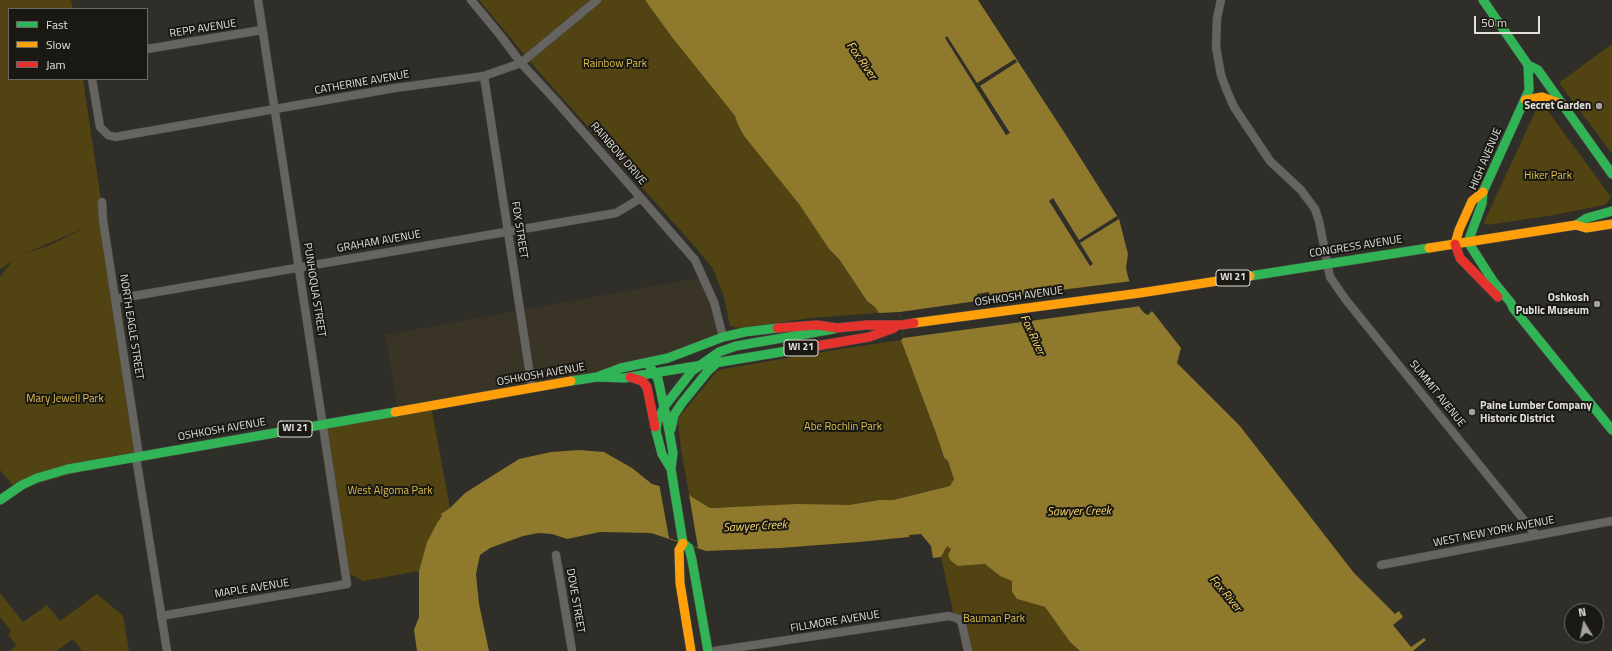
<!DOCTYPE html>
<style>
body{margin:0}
#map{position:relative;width:1612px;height:651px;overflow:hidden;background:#302e28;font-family:"Titillium Web",sans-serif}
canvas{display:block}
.legend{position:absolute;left:8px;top:8px;width:140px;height:72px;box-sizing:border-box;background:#191813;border:1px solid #696862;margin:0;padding:5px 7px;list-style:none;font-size:12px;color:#e2e0d9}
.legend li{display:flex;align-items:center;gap:8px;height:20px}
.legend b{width:20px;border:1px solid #696862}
.north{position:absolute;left:1564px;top:603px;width:40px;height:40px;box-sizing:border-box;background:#191813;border:1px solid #696862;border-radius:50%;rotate:350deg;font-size:11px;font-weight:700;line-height:16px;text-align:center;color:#e2e0d9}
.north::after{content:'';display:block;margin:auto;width:14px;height:18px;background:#a4a29b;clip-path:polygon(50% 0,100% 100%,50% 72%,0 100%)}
.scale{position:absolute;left:1474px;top:16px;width:66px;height:18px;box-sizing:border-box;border:2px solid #e2e0d9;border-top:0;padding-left:5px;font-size:12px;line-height:14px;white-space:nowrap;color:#e2e0d9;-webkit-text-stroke:3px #191813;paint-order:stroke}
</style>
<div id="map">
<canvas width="1612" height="651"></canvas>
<ul class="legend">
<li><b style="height:5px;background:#30b455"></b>Fast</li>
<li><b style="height:5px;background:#ff9f0a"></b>Slow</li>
<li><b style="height:5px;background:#e5322d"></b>Jam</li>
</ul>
<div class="north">N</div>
<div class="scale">50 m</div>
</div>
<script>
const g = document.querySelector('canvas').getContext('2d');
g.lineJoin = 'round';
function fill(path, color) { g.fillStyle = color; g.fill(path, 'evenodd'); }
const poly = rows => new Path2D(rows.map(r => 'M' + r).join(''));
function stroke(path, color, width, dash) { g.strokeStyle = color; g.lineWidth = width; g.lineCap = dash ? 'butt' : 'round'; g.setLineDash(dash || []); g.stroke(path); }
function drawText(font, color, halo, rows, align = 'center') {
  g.font = font + ' "Titillium Web",sans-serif'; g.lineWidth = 4; g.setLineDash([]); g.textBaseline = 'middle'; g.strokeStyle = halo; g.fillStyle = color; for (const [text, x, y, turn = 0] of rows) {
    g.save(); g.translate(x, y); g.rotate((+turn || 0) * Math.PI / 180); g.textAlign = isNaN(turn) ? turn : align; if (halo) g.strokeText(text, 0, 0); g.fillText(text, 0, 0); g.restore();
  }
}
fill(poly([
 [703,277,723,337,668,358,398,412,385,335]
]), '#393425');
fill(poly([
 [0,0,71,0,73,9,9,9,9,79,83,79,139,456,16,489,0,470,0,277,12,261,0,269],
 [83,229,48,246,24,254,82,229],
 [479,0,645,0,671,36,735,116,738,125,744,136,799,204,829,249,839,259,867,301,875,307,879,313,811,318,738,328,730,326,724,297,713,269,698,250,539,72],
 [1612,44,1612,154,1560,84,1560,82],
 [1541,107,1545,107,1611,197,1607,203,1604,205,1554,215,1487,225,1484,222,1537,108],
 [901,340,937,436,943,458,948,461,954,479,950,486,893,500,879,500,849,505,716,507,710,508,692,497,689,494,681,449,678,422,680,416,717,371,723,369,840,349],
 [431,406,450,508,437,523,427,542,419,571,363,581,346,572,323,425],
 [947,545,951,549,949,555,958,566,985,564,1000,576,1013,581,1012,592,1017,599,1045,607,1070,642,1080,651,968,651,962,624,954,616,941,557],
 [0,593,23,622,47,605,60,621,97,594,123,616,129,651,82,651,73,639,56,651,9,651,16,646,8,634,11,631,0,617]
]), '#514412');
fill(poly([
 [645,0,978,0,1064,132,1119,219,1128,254,1126,268,1128,277,1140,308,1144,313,1148,315,1152,311,1181,348,1177,363,1240,426,1354,573,1395,614,1399,611,1403,617,1393,625,1411,647,1424,638,1426,640,1413,651,1080,651,1070,642,1045,607,1017,599,1012,592,1012,581,1000,576,985,564,958,566,950,560,948,555,951,549,947,546,941,557,933,558,931,546,921,534,909,535,909,537,859,542,780,548,706,551,651,533,600,532,567,539,552,534,538,533,523,536,490,548,480,555,476,574,479,604,489,651,417,651,414,630,419,617,419,571,427,542,437,523,442,516,441,514,450,508,465,493,519,459,551,452,579,450,604,452,632,468,652,484,689,494,692,497,710,508,798,504,849,505,879,500,893,500,950,486,954,479,948,461,944,458,937,436,901,340,903,338,900,312,879,313,875,307,867,301,839,259,829,249,799,204,744,136,738,125,735,116,671,36]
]), '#8e792c');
fill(poly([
 [947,36,977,83,1015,59,1017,62,980,86,1010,133,1006,135,945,38],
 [1053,198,1079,240,1117,216,1119,219,1080,243,1093,264,1090,266,1049,201],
 [1132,281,1141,306,903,338,900,312,977,301,977,294,989,292,990,299],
 [659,483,689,494,698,548,669,538]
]), '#302e28');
const street = poly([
 [471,0,500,35,521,63,557,102,695,260,714,302,723,337],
 [1221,0,1217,18,1216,47,1221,75,1227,91,1234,107,1270,161,1301,190,1315,209,1319,221,1330,277,1346,300,1536,535],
 [147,49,262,30],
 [484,76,532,388],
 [92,79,100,127,108,135,115,137,395,88,484,76,521,63,597,0],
 [102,202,103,220,139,456],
 [116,299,616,213,641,198],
 [136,457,167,651],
 [556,555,572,651],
 [1381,565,1612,521],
 [161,616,347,584,258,0],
 [714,651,949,616,959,619,962,624,968,651]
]);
const fast = poly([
 [1483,0,1528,65,1538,70,1612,174],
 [1576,225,1587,218,1612,211],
 [1468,242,1493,281,1511,303,1513,308,1612,430],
 [1468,242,1482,204,1483,192,1529,90,1528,65],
 [1250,276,1429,248],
 [649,365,658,379,669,430,673,453,671,469,683,543,689,548,692,560,708,651],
 [597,377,621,368,668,358,723,337,745,332,777,328],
 [571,381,597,377,624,378,799,349],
 [671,429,674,415,682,403,708,371,719,361],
 [671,469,662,454,656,431,657,422,664,407,692,371,719,352,736,346,834,329],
 [0,500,22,485,37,478,68,469,395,412]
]);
const slow = poly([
 [1525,100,1542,97,1562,104],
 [1455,244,1459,230,1472,201,1483,192],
 [1429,248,1576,225,1586,228,1612,224],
 [914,323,1140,293,1250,276],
 [395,412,571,381],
 [683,543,679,550,680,583,691,651]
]);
const jam = poly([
 [1455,244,1460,258,1498,297],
 [777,328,817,325,837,328,867,325,901,325,914,323],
 [799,349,869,337,894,328],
 [630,377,642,381,647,387,655,427]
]);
stroke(street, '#4c4b46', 9);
stroke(fast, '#4c4b46', 10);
stroke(slow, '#4c4b46', 10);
stroke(jam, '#4c4b46', 10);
stroke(street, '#666460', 8);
stroke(fast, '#30b455', 9);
stroke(slow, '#ff9f0a', 9);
stroke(jam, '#e5322d', 9);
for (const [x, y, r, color] of [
 [1599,106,4,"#a4a29b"],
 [1597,304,4,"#a4a29b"],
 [1472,412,4,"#a4a29b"]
]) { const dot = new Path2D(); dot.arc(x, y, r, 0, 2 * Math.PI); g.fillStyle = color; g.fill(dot); stroke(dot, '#191813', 1.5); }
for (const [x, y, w] of [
 [1233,278,34],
 [801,348,34],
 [295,429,34]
]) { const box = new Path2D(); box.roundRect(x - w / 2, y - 8, w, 16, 3); g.fillStyle = '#191813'; g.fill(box); stroke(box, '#e2e0d9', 1); }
drawText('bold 10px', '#e2e0d9', null, [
 ["WI 21",1233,278],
 ["WI 21",801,348],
 ["WI 21",295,429]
]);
drawText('11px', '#e2e0d9', '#191813', [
 ["REPP AVENUE",203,29,-9],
 ["CATHERINE AVENUE",362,83,-10],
 ["RAINBOW DRIVE",618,154,49],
 ["HIGH AVENUE",1486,159,-67],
 ["FOX STREET",519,230,81],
 ["GRAHAM AVENUE",379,242,-10],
 ["CONGRESS AVENUE",1356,247,-9],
 ["PUNHOQUA STREET",314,290,81],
 ["OSHKOSH AVENUE",1019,297,-8],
 ["NORTH EAGLE STREET",131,327,81],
 ["OSHKOSH AVENUE",541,375,-10],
 ["SUMMIT AVENUE",1437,394,51],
 ["OSHKOSH AVENUE",222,430,-10],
 ["WEST NEW YORK AVENUE",1494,532,-11],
 ["MAPLE AVENUE",252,589,-9],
 ["DOVE STREET",575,601,80],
 ["FILLMORE AVENUE",835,622,-9]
]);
drawText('11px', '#debf4e', '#191813', [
 ["Rainbow Park",615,64],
 ["Hiker Park",1548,176],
 ["Mary Jewell Park",65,399],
 ["Abe Rochlin Park",843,427],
 ["West Algoma Park",390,491],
 ["Bauman Park",994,619]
]);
drawText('bold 11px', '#e2e0d9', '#191813', [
 ["Secret Garden",1591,106],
 ["Oshkosh",1589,298],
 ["Public Museum",1589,311],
 ["Paine Lumber Company",1480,406,"left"],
 ["Historic District",1480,419,"left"]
], 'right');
drawText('italic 12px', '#f8d869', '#191813', [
 ["Fox River",861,61,55],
 ["Fox River",1032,335,65],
 ["Sawyer Creek",1079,512,-1],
 ["Sawyer Creek",755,527,-3],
 ["Fox River",1225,594,50]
]);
</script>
